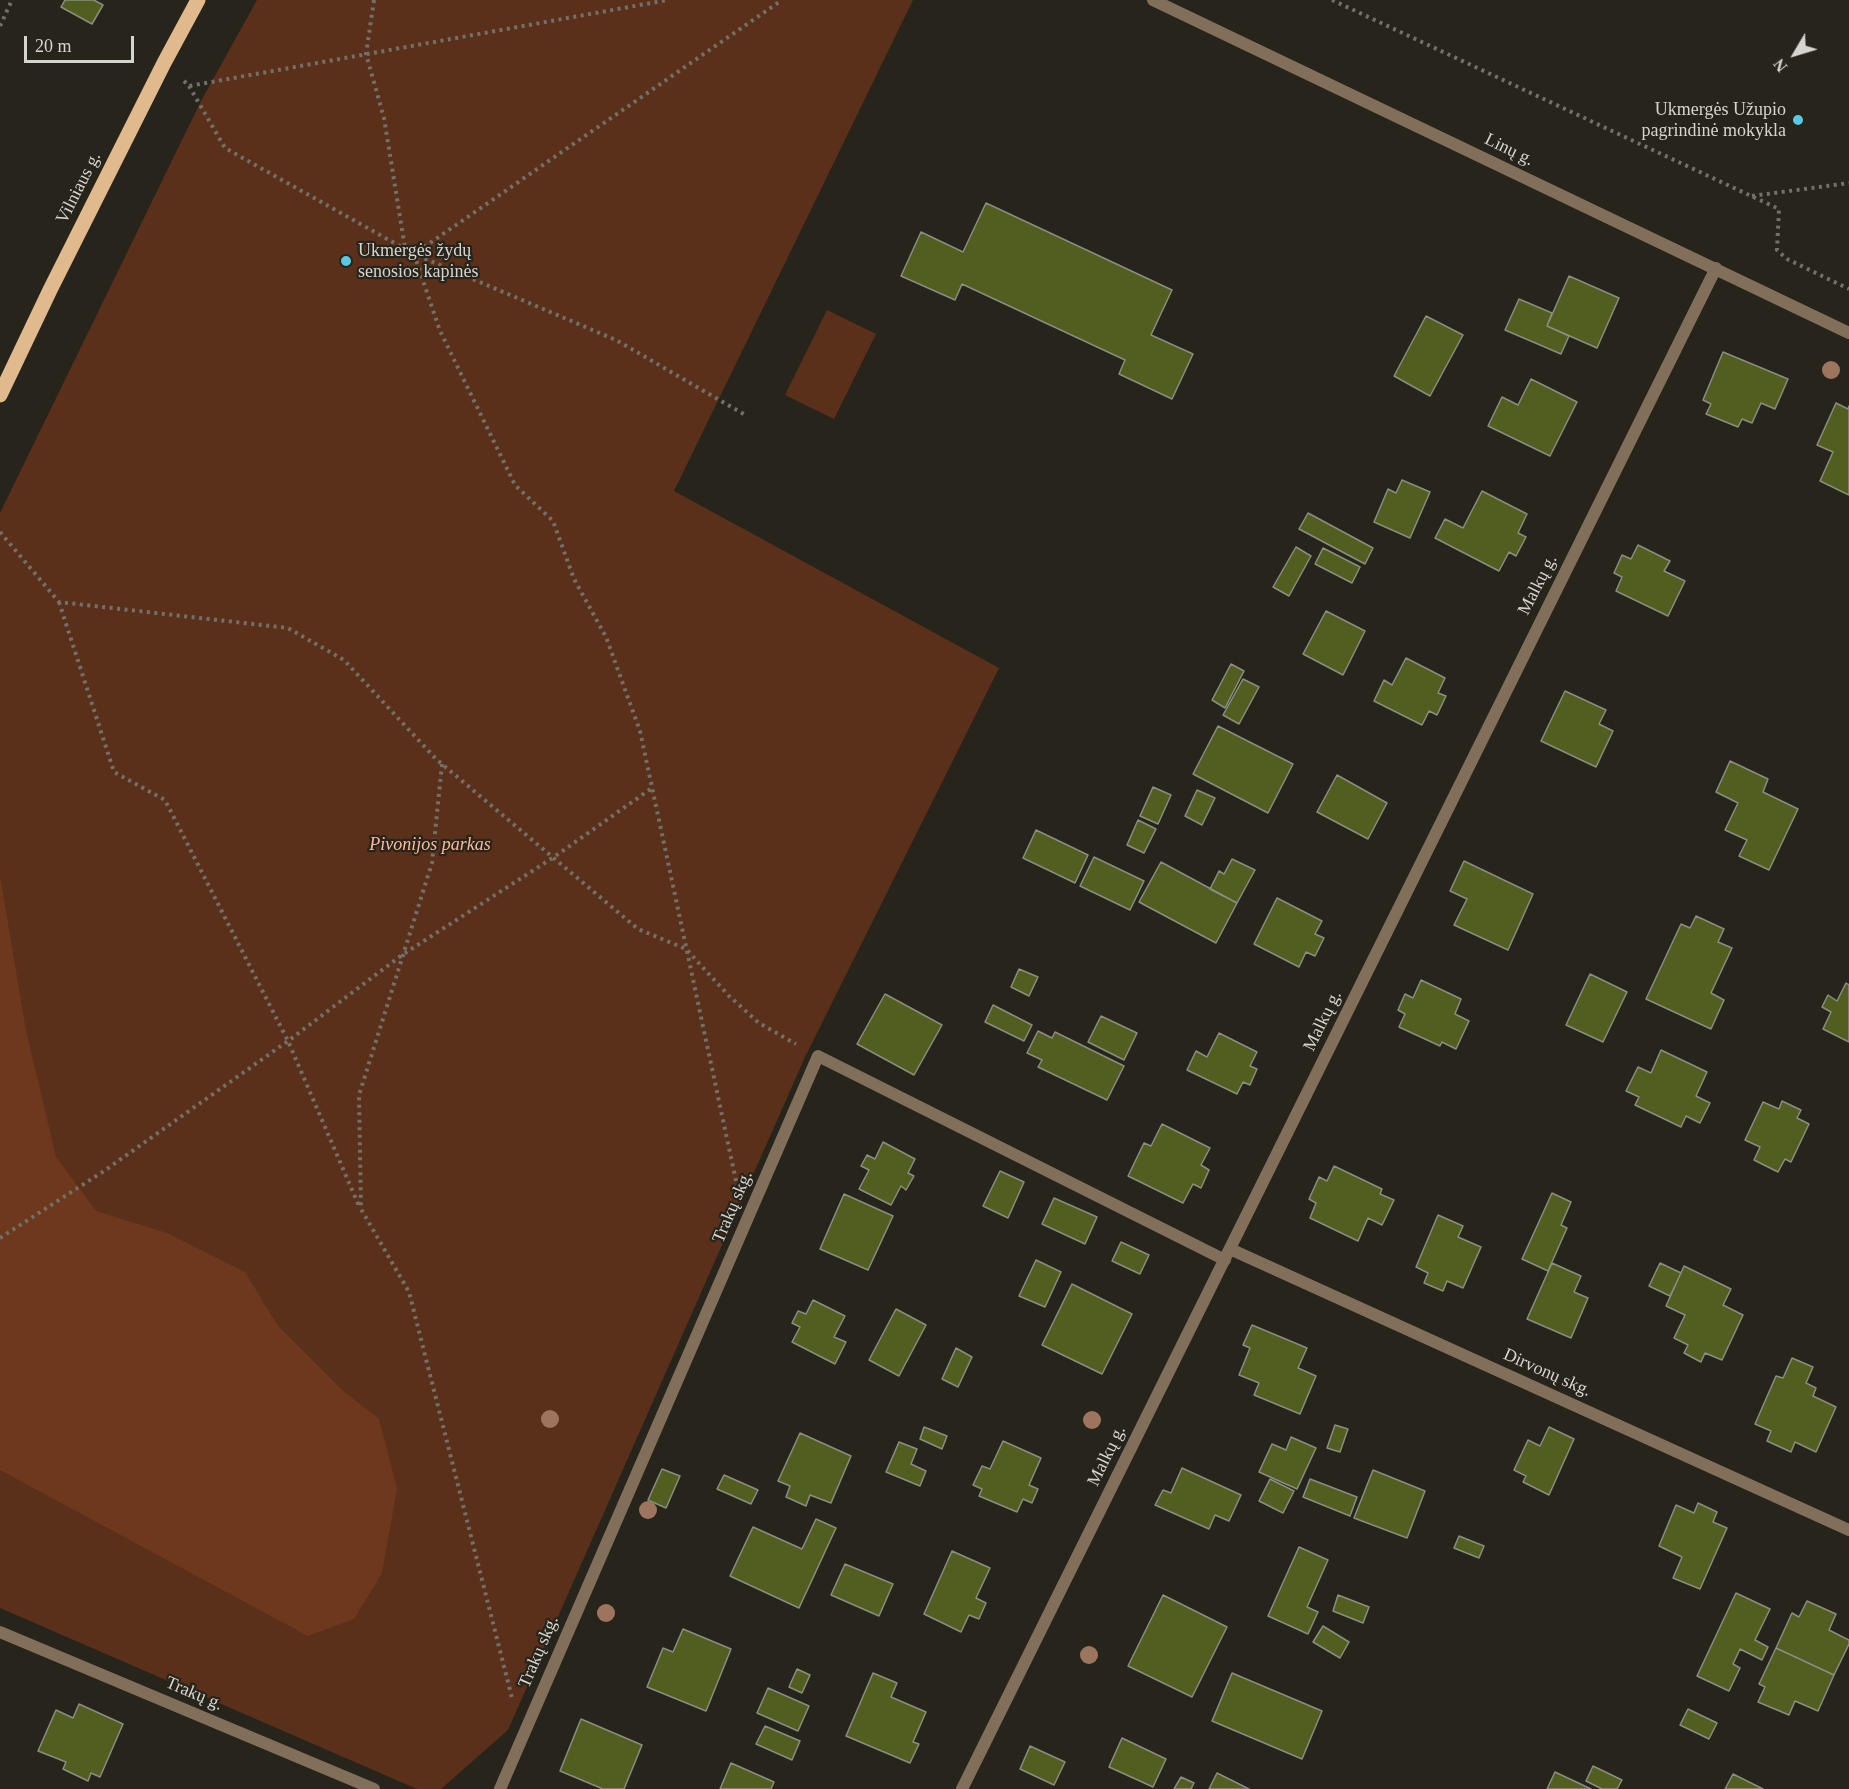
<!DOCTYPE html>
<meta charset="utf-8">
<style>
body{margin:0}
#map{position:relative;width:1849px;height:1789px;overflow:hidden;background:#27241b;font-family:Georgia,serif}
canvas{display:block}
.north{position:absolute;left:1765px;top:24px;width:60px;height:60px;-webkit-text-stroke:4px #27241b;paint-order:stroke;rotate:232deg;font-size:16px;font-weight:700;line-height:24px;text-align:center;color:#d5d4ce}
.north::after{content:'';display:block;margin:auto;width:21px;height:27px;background:#d5d4ce;clip-path:polygon(50% 0,100% 100%,50% 72%,0 100%)}
.scale{position:absolute;left:24px;top:36px;width:110px;height:27px;box-sizing:border-box;border:3px solid #d5d4ce;border-top:0;padding-left:8px;font-size:18px;line-height:21px;white-space:nowrap;color:#d5d4ce;-webkit-text-stroke:4px #27241b;paint-order:stroke}
</style>
<div id="map">
<canvas width="1849" height="1789"></canvas>
<div class="north">N</div>
<div class="scale">20 m</div>
</div>
<script>
const g = document.querySelector('canvas').getContext('2d');
g.lineJoin = 'round';
function fill(path, color) { g.fillStyle = color; g.fill(path, 'evenodd'); }
const poly = rows => new Path2D(rows.map(r => 'M' + r).join(''));
function stroke(path, color, width, dash) { g.strokeStyle = color; g.lineWidth = width; g.lineCap = dash ? 'butt' : 'round'; g.setLineDash(dash || []); g.stroke(path); }
function drawText(font, color, halo, rows, align = 'center') {
  g.font = font + ' Georgia,serif'; g.lineWidth = 4.5; g.setLineDash([]); g.textBaseline = 'middle'; g.strokeStyle = halo; g.fillStyle = color; for (const [text, x, y, turn = 0] of rows) {
    g.save(); g.translate(x, y); g.rotate((+turn || 0) * Math.PI / 180); g.textAlign = isNaN(turn) ? turn : align; if (halo) g.strokeText(text, 0, 0); g.fillText(text, 0, 0); g.restore();
  }
}
fill(poly([
 [257,0,913,0,674,491,999,668,805,1057,508,1730,441,1789,417,1789,0,1608,0,513,201,101],
 [827,310,876,334,834,419,785,395]
]), '#5b301a');
fill(poly([
 [0,876,26,1031,56,1157,96,1211,167,1233,245,1272,278,1326,342,1390,379,1419,397,1488,382,1573,354,1619,308,1636,0,1470]
]), '#6e381d');
const building = poly([
 [65,0,94,0,103,5,92,24,61,7,65,0],
 [986,203,1172,290,1151,335,1193,354,1172,399,1119,374,1125,360,962,284,955,300,901,276,921,232,963,252,986,203],
 [1569,276,1619,298,1597,348,1547,326,1569,276],
 [1519,299,1552,313,1547,326,1569,336,1561,354,1505,330,1519,299],
 [1426,316,1463,335,1430,396,1394,376,1426,316],
 [1723,352,1788,379,1775,409,1761,403,1752,423,1742,419,1738,427,1706,414,1711,404,1703,400,1723,352],
 [1531,379,1577,402,1550,456,1488,426,1502,397,1518,405,1531,379],
 [1836,403,1848,409,1849,406,1849,495,1820,481,1833,452,1817,445,1836,403],
 [1402,480,1430,492,1410,538,1374,522,1388,489,1396,493,1402,480],
 [1482,491,1527,514,1518,533,1526,537,1516,556,1509,552,1499,571,1435,538,1445,519,1463,528,1482,491],
 [1308,513,1373,548,1365,564,1299,529,1308,513],
 [1638,545,1670,561,1664,571,1685,581,1668,616,1616,591,1622,577,1614,573,1622,555,1631,559,1638,545],
 [1296,547,1311,556,1289,596,1273,587,1296,547],
 [1323,548,1360,567,1352,583,1315,564,1323,548],
 [1326,611,1365,631,1343,675,1303,654,1326,611],
 [1406,658,1445,678,1438,693,1446,696,1437,715,1429,711,1422,725,1374,701,1384,680,1392,685,1406,658],
 [1231,664,1244,671,1225,708,1212,700,1231,664],
 [1243,679,1259,687,1239,724,1223,715,1243,679],
 [1565,691,1606,710,1599,724,1613,731,1596,767,1541,741,1565,691],
 [1218,726,1293,764,1268,813,1193,774,1218,726],
 [1730,761,1768,779,1763,792,1798,809,1769,870,1739,856,1747,840,1725,830,1738,803,1716,792,1730,761],
 [1337,775,1387,803,1368,839,1317,812,1337,775],
 [1153,787,1171,795,1158,824,1140,816,1153,787],
 [1197,790,1215,798,1202,825,1185,816,1197,790],
 [1138,820,1156,829,1144,853,1127,845,1138,820],
 [1036,830,1088,855,1075,883,1023,858,1036,830],
 [1094,857,1144,881,1130,910,1080,886,1094,857],
 [1232,859,1255,870,1237,903,1210,889,1219,871,1224,874,1232,859],
 [1464,861,1533,894,1508,950,1454,925,1467,899,1450,891,1464,861],
 [1161,862,1237,903,1216,943,1139,902,1161,862],
 [1277,898,1322,921,1315,934,1324,938,1315,956,1306,952,1299,967,1254,944,1277,898],
 [1696,916,1724,929,1718,942,1732,948,1711,993,1724,1000,1711,1029,1646,999,1681,924,1690,928,1696,916],
 [1019,969,1038,977,1029,996,1011,987,1019,969],
 [1590,974,1627,992,1603,1042,1566,1025,1590,974],
 [1421,980,1461,999,1455,1014,1469,1021,1456,1049,1442,1042,1440,1046,1399,1027,1405,1014,1398,1010,1405,994,1413,998,1421,980],
 [1846,983,1849,985,1849,1042,1823,1029,1831,1012,1822,1007,1828,995,1837,1001,1846,983],
 [885,994,942,1025,914,1075,857,1044,885,994],
 [993,1005,1032,1025,1024,1041,985,1022,993,1005],
 [1101,1016,1137,1033,1124,1060,1088,1042,1101,1016],
 [1038,1031,1052,1038,1055,1032,1124,1066,1107,1100,1038,1067,1042,1060,1027,1053,1038,1031],
 [1219,1033,1257,1052,1250,1066,1257,1069,1250,1085,1243,1082,1237,1094,1187,1070,1196,1051,1207,1057,1219,1033],
 [1661,1050,1707,1072,1696,1096,1710,1103,1700,1123,1686,1116,1681,1127,1635,1105,1639,1097,1626,1091,1638,1067,1651,1073,1661,1050],
 [1782,1101,1801,1110,1797,1118,1809,1124,1791,1162,1785,1159,1778,1172,1754,1160,1760,1147,1745,1140,1763,1102,1779,1109,1782,1101],
 [1162,1124,1210,1148,1201,1165,1209,1170,1201,1188,1193,1184,1183,1203,1128,1176,1144,1143,1151,1146,1162,1124],
 [883,1142,915,1159,908,1173,914,1176,906,1190,901,1186,891,1205,859,1189,869,1170,861,1166,867,1155,875,1159,883,1142],
 [1334,1166,1382,1189,1380,1194,1394,1200,1382,1225,1368,1218,1358,1241,1310,1218,1316,1203,1309,1199,1319,1177,1327,1181,1334,1166],
 [1000,1171,1024,1182,1008,1218,983,1206,1000,1171],
 [1552,1193,1571,1202,1561,1225,1567,1228,1548,1271,1522,1259,1552,1193],
 [844,1194,893,1216,868,1270,820,1249,844,1194],
 [1054,1198,1097,1217,1085,1244,1042,1224,1054,1198],
 [1438,1215,1463,1226,1458,1237,1481,1247,1463,1288,1447,1281,1443,1291,1424,1283,1428,1273,1416,1267,1438,1215],
 [1121,1242,1149,1255,1140,1274,1112,1261,1121,1242],
 [1036,1260,1061,1272,1045,1307,1019,1296,1036,1260],
 [1552,1263,1581,1276,1574,1292,1588,1298,1571,1338,1527,1319,1552,1263],
 [1660,1263,1681,1273,1670,1296,1649,1286,1660,1263],
 [1684,1266,1731,1289,1723,1305,1743,1315,1722,1360,1705,1353,1701,1362,1684,1353,1688,1345,1674,1338,1685,1315,1666,1306,1684,1266],
 [1072,1284,1132,1314,1102,1374,1042,1345,1072,1284],
 [813,1300,845,1316,834,1337,846,1342,835,1364,792,1342,800,1327,792,1323,798,1311,806,1314,813,1300],
 [896,1309,926,1325,899,1376,869,1360,896,1309],
 [1252,1325,1307,1348,1298,1368,1316,1376,1300,1414,1254,1395,1259,1383,1239,1375,1250,1348,1243,1345,1252,1325],
 [956,1348,972,1357,958,1387,942,1379,956,1348],
 [1792,1358,1813,1367,1806,1383,1816,1388,1813,1396,1836,1407,1816,1452,1795,1442,1791,1452,1767,1441,1771,1431,1755,1424,1776,1376,1783,1378,1792,1358],
 [1335,1425,1348,1429,1340,1452,1327,1448,1335,1425],
 [924,1427,947,1436,942,1449,920,1439,924,1427],
 [1549,1427,1574,1439,1549,1495,1523,1482,1526,1476,1514,1470,1528,1440,1540,1446,1549,1427],
 [800,1433,851,1456,831,1503,810,1495,806,1506,786,1497,790,1486,778,1481,800,1433],
 [1291,1437,1316,1448,1297,1489,1259,1472,1272,1444,1286,1450,1291,1437],
 [1003,1441,1041,1458,1029,1485,1038,1489,1032,1503,1023,1499,1017,1512,979,1496,982,1489,973,1485,982,1466,990,1469,1003,1441],
 [899,1442,917,1449,911,1464,926,1471,920,1486,886,1472,899,1442],
 [1182,1468,1241,1495,1229,1521,1215,1515,1209,1529,1155,1505,1163,1490,1171,1493,1182,1468],
 [662,1469,680,1476,666,1508,648,1500,662,1469],
 [1373,1470,1425,1491,1407,1538,1354,1518,1373,1470],
 [724,1475,758,1490,751,1504,717,1489,724,1475],
 [1270,1479,1294,1491,1283,1513,1259,1501,1270,1479],
 [1310,1479,1357,1497,1350,1516,1303,1497,1310,1479],
 [1698,1503,1717,1512,1713,1522,1727,1528,1700,1589,1673,1578,1682,1557,1659,1546,1676,1505,1694,1513,1698,1503],
 [816,1519,836,1528,799,1608,730,1576,753,1527,802,1549,816,1519],
 [1459,1536,1484,1546,1479,1558,1454,1548,1459,1536],
 [1299,1547,1328,1560,1307,1607,1318,1612,1308,1634,1268,1616,1299,1547],
 [952,1551,990,1568,976,1598,986,1603,979,1619,969,1615,961,1632,924,1614,952,1551],
 [845,1564,893,1584,879,1616,831,1595,845,1564],
 [1736,1593,1770,1609,1755,1640,1768,1647,1762,1660,1740,1649,1733,1664,1740,1668,1729,1691,1697,1676,1736,1593],
 [1163,1595,1227,1627,1192,1697,1128,1666,1163,1595],
 [1338,1595,1369,1607,1363,1623,1333,1611,1338,1595],
 [1807,1601,1836,1614,1829,1630,1849,1640,1849,1644,1834,1675,1776,1648,1792,1613,1799,1617,1807,1601],
 [1323,1626,1349,1642,1340,1658,1313,1642,1323,1626],
 [683,1629,731,1649,706,1711,647,1687,663,1648,673,1652,683,1629],
 [1776,1648,1834,1675,1818,1711,1795,1701,1789,1715,1758,1702,1765,1687,1759,1684,1776,1648],
 [797,1669,810,1675,802,1693,789,1687,797,1669],
 [873,1673,897,1683,891,1697,926,1712,913,1742,919,1744,910,1763,846,1736,873,1673],
 [1232,1673,1322,1711,1302,1759,1212,1721,1232,1673],
 [768,1688,809,1706,798,1731,757,1713,768,1688],
 [79,1704,123,1724,100,1777,91,1773,88,1781,63,1769,66,1762,38,1751,56,1710,73,1718,79,1704],
 [1688,1709,1717,1723,1709,1739,1680,1725,1688,1709],
 [581,1719,642,1745,624,1789,603,1789,560,1771,581,1719],
 [765,1726,800,1741,792,1760,756,1744,765,1726],
 [1122,1738,1166,1759,1153,1787,1109,1767,1122,1738],
 [1030,1746,1065,1762,1054,1785,1020,1769,1030,1746],
 [731,1763,774,1782,771,1789,720,1789,731,1763],
 [1593,1766,1622,1780,1617,1789,1602,1789,1586,1781,1593,1766],
 [1555,1772,1591,1789,1547,1789,1555,1772],
 [1217,1773,1249,1789,1209,1789,1217,1773],
 [1733,1774,1763,1789,1725,1789,1733,1774],
 [1181,1777,1194,1783,1191,1789,1174,1789,1181,1777]
]);
fill(building, '#525e20');
stroke(building, '#8a8d82', 1.5);
stroke(poly([
 [374,0,366,54,384,118,405,248],
 [1332,0,1779,209,1777,250,1787,259,1849,289],
 [0,26,12,0],
 [184,81,189,86,668,0],
 [189,86,225,148,414,254,616,340,747,416],
 [1752,196,1849,183],
 [0,532,59,602,288,628,344,660,436,759,638,929,686,949,729,996,759,1023,796,1044],
 [59,602,114,772,165,800,288,1041,359,1206],
 [442,764,432,863,359,1095,361,1209,409,1292,512,1698],
 [736,1181,640,731,606,637,574,579,553,521,515,485,440,331,414,254,782,0],
 [0,1238,104,1171,288,1041,402,955,554,857,652,788]
]), '#727068', 4, [3, 4.5]);
stroke(poly([
 [1153,0,1849,333],
 [1230,1249,1849,1530],
 [0,1632,374,1789],
 [500,1789,818,1056,1225,1260],
 [962,1789,1716,268]
]), '#816f5a', 12);
stroke(poly([
 [0,395,50,290,164,63,198,0]
]), '#e0b98d', 15);
g.fillStyle = '#9d755f';
for (const [x, y] of [
 [1831,370],
 [550,1419],
 [1092,1420],
 [648,1510],
 [606,1613],
 [1089,1655]
]) { g.beginPath(); g.arc(x, y, 9, 0, 2 * Math.PI); g.fill(); }
for (const [x, y, r, color] of [
 [1798,120,6,"#58c9e3"],
 [346,261,6,"#58c9e3"]
]) { const dot = new Path2D(); dot.arc(x, y, r, 0, 2 * Math.PI); g.fillStyle = color; g.fill(dot); stroke(dot, '#27241b', 2); }
drawText('18px', '#d5d4ce', '#27241b', [
 ["Ukmergės Užupio",1786,110],
 ["pagrindinė mokykla",1786,131],
 ["Ukmergės žydų",358,251,"left"],
 ["senosios kapinės",358,272,"left"]
], 'right');
drawText('18px', '#d5d4ce', '#27241b', [
 ["Linų g.",1509,150,26],
 ["Vilniaus g.",79,188,-63],
 ["Malkų g.",1538,585,-63],
 ["Malkų g.",1323,1021,-64],
 ["Trakų skg.",733,1207,-67],
 ["Dirvonų skg.",1547,1373,24],
 ["Malkų g.",1107,1456,-64],
 ["Trakų skg.",539,1652,-67],
 ["Trakų g.",194,1694,23]
]);
drawText('italic 18px', '#feb897', '#27241b', [
 ["Pivonijos parkas",430,845]
]);
</script>
